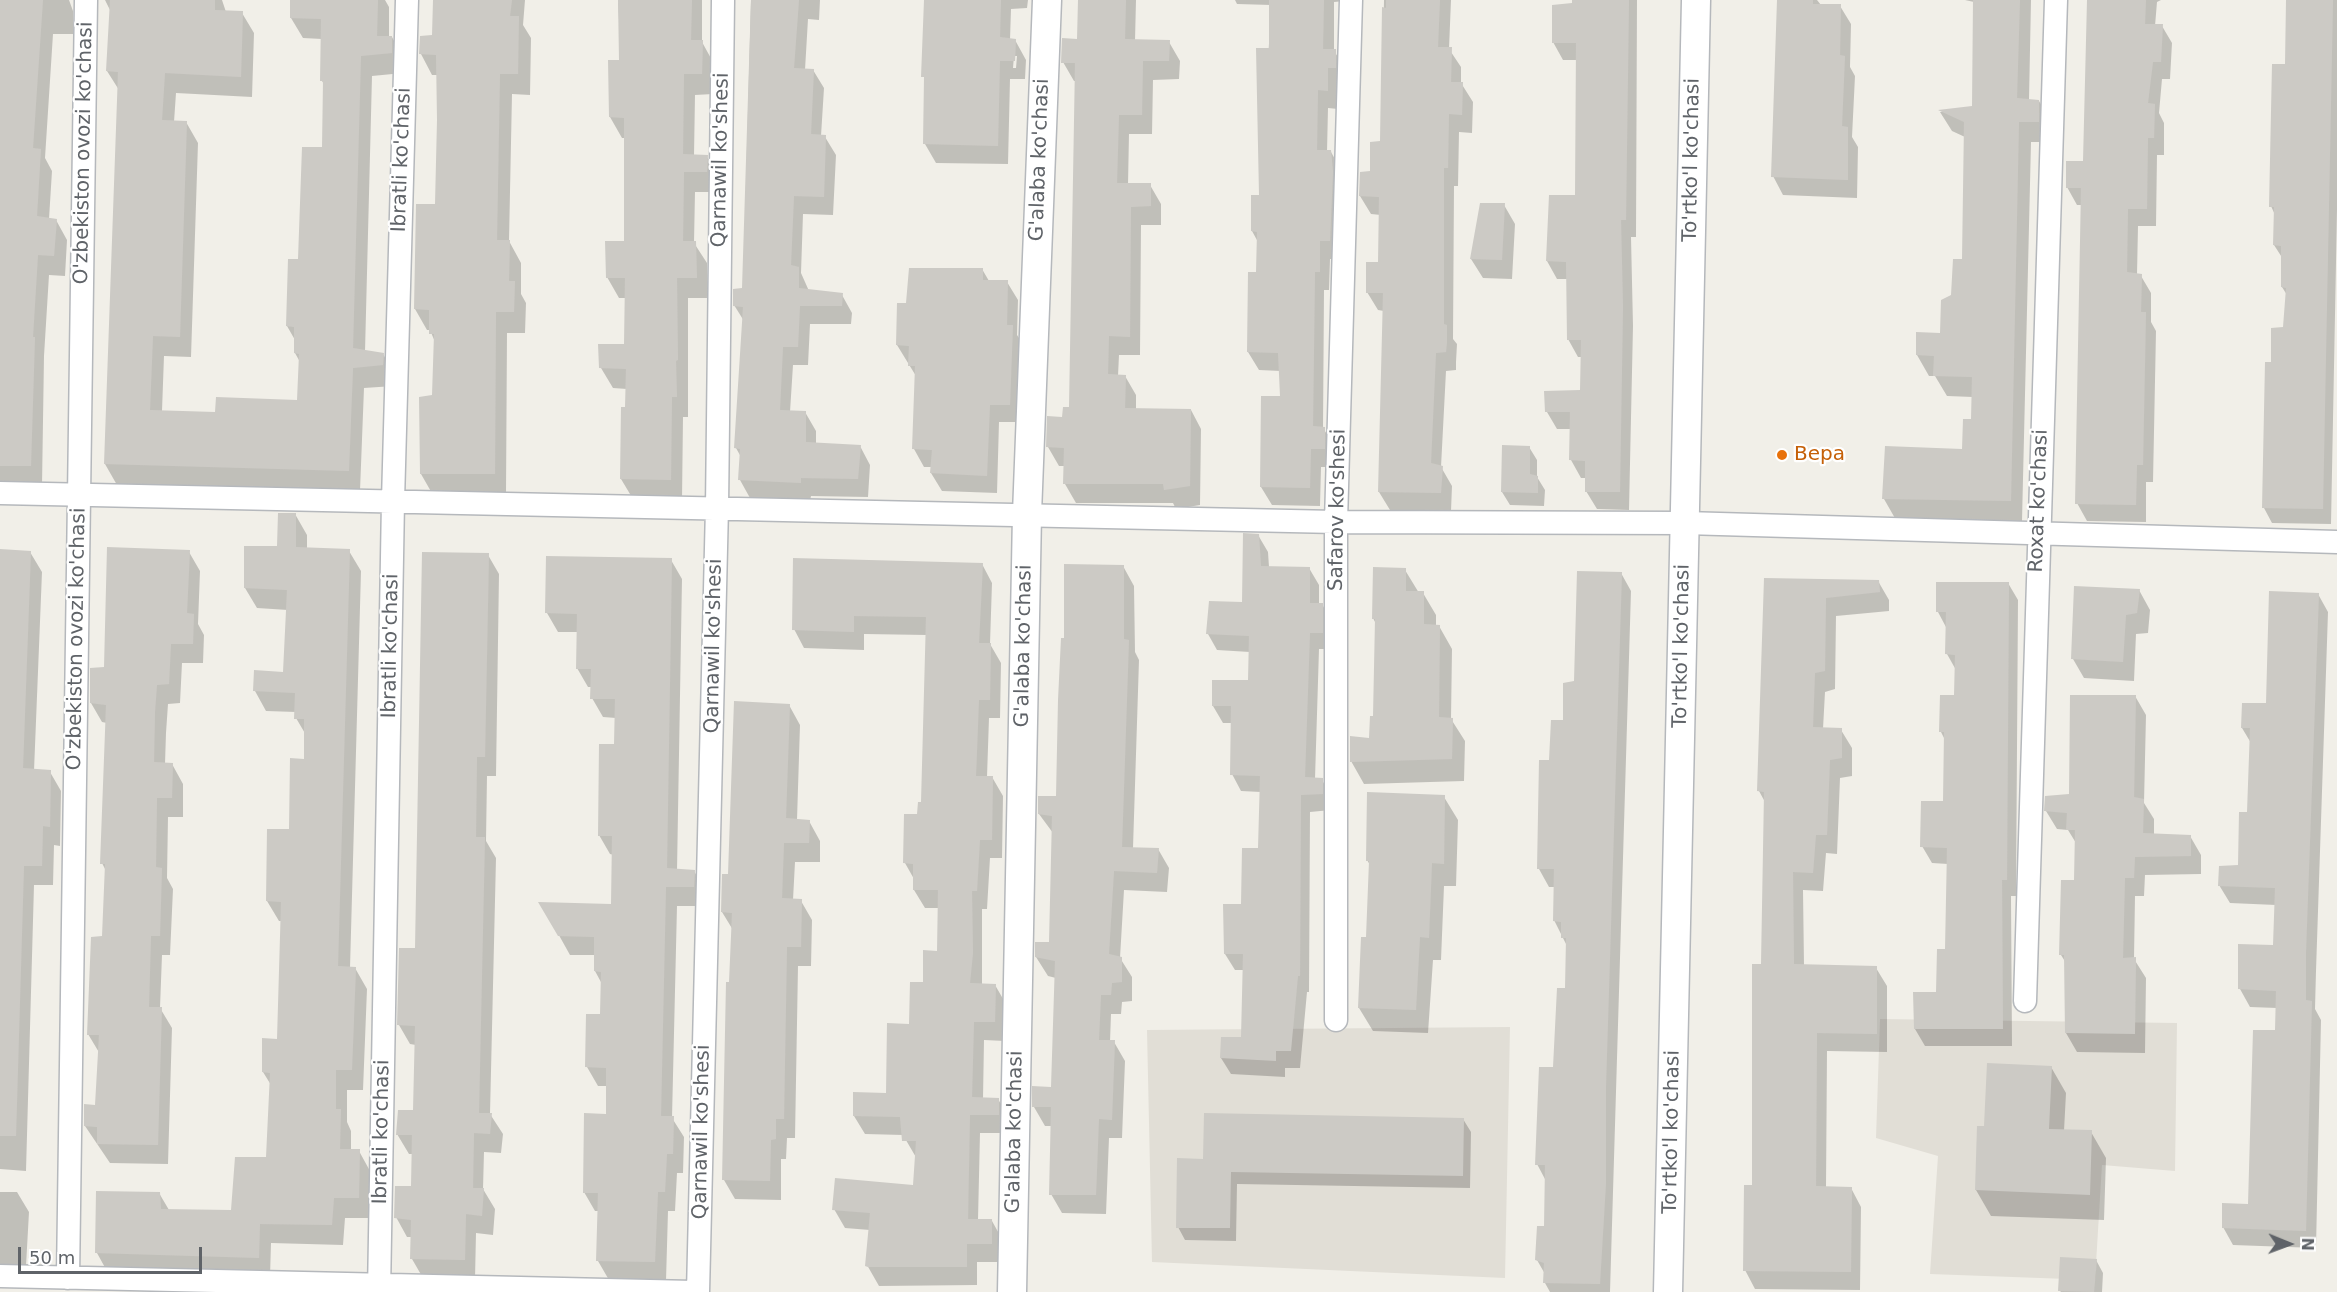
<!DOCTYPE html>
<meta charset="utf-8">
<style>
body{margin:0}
#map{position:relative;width:2337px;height:1292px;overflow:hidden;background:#f1efe8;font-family:"DejaVu Sans",sans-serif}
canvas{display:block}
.north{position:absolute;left:2259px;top:1214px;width:60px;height:60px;-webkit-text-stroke:4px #fff;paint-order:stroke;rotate:91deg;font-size:16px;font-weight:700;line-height:24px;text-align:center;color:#5f6368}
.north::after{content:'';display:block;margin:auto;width:21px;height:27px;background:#5f6368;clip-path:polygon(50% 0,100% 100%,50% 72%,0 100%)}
.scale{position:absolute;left:18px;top:1247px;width:184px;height:27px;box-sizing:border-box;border:3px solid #5f6368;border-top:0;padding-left:8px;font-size:18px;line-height:21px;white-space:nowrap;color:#5f6368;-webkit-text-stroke:4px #fff;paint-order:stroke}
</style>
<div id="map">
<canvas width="2337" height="1292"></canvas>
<div class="north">N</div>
<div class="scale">50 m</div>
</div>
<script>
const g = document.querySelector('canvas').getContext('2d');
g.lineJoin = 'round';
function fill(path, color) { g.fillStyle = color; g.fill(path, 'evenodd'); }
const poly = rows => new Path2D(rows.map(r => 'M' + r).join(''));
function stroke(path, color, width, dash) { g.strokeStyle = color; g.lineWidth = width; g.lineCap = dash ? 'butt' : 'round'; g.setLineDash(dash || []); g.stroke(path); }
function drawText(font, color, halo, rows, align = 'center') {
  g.font = font + ' "DejaVu Sans",sans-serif'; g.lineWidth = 4.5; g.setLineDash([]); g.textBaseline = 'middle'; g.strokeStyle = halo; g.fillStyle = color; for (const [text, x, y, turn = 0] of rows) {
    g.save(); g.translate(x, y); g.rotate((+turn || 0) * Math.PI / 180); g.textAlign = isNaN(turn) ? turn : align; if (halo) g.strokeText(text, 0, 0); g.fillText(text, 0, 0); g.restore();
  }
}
fill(poly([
 [1880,1019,2177,1023,2175,1171,2102,1165,2095,1280,1930,1274,1938,1156,1876,1138],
 [1510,1027,1505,1278,1152,1262,1147,1030]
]), '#e1ded6');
fill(poly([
 [0,0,69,0,73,11,73,34,53,34,45,158,52,171,49,219,56,220,67,240,65,276,49,275,44,356,42,486,0,485],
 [105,0,222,0,226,12,242,13,254,33,252,97,176,93,174,122,186,122,198,143,191,357,164,356,162,411,217,414,298,401,300,362,295,353,295,340,287,326,324,149,325,86,322,81,322,39,303,38,291,18,292,0,385,0,389,7,389,38,392,37,403,58,403,73,372,76,365,352,383,354,395,375,394,386,364,388,360,491,117,485,105,464,119,90,107,71,111,12],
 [434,0,525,0,523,25,531,38,530,95,512,94,509,241,521,263,521,294,526,303,525,333,507,333,506,494,433,495,421,474,434,397,435,342,430,330,427,330,415,309,437,205,437,75,432,75,421,54,433,37],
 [618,0,702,0,702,42,713,62,713,94,695,95,694,156,707,157,719,177,718,192,695,192,694,243,707,263,708,298,688,298,688,417,683,417,682,500,633,499,621,479,627,389,613,388,601,368,626,345,627,298,619,298,607,277,626,243,626,138,622,138,610,117,609,61,621,61],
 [751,0,820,0,819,20,808,19,805,70,813,70,824,88,821,136,825,137,836,155,833,215,803,214,801,273,809,291,842,295,852,313,851,324,810,324,808,365,793,365,790,412,805,412,816,431,816,444,860,446,870,465,868,497,811,496,810,501,750,498,740,480,741,457,736,448,744,321,734,305,743,290],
 [925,0,1028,0,1027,8,1011,9,1010,40,1015,40,1026,60,1025,79,1010,79,1008,164,936,163,925,144],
 [1014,56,1017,56,1016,68,1013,68],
 [1079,0,1136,0,1135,41,1169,42,1180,61,1179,79,1153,80,1152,134,1129,134,1128,185,1150,185,1161,204,1161,225,1141,225,1140,355,1119,355,1118,376,1125,376,1136,395,1136,410,1191,410,1201,429,1200,505,1176,509,1173,503,1076,503,1065,484,1065,466,1059,466,1048,447,1070,409,1077,81,1074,81,1063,62,1078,40],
 [1235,0,1356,0,1334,2,1334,51,1346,69,1338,109,1328,108,1327,152,1331,152,1341,170,1340,259,1330,259,1329,290,1324,290,1323,428,1335,447,1334,467,1321,467,1320,506,1272,505,1261,487,1282,398,1281,371,1259,370,1248,352,1258,274,1258,242,1252,231,1261,196,1271,5,1237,4],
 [1384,0,1451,0,1449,49,1461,67,1461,83,1473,102,1472,133,1459,132,1458,186,1454,186,1453,339,1457,344,1456,362,1456,370,1446,371,1441,467,1452,486,1451,511,1390,510,1379,492,1384,311,1378,310,1367,292,1380,264,1381,215,1371,214,1360,196,1381,143],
 [1574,0,1637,0,1636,237,1631,237,1633,326,1629,510,1597,509,1586,491,1586,478,1581,478,1571,460,1571,429,1557,429,1547,412,1582,392,1582,357,1578,357,1568,339,1567,279,1557,279,1547,261,1550,197,1576,197,1578,60,1563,60,1553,42],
 [1778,0,1817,0,1821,5,1840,6,1851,24,1850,67,1855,76,1852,137,1858,147,1857,198,1783,195,1773,176],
 [1965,0,2031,0,2029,100,2039,101,2051,122,2050,142,2031,142,2022,521,1896,520,1884,499,1887,448,1964,451,1972,420,1973,397,1947,396,1935,376,1929,376,1917,355,1942,334,1963,261,1965,137,1952,131,1940,112,1973,108,1974,2],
 [2089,0,2161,0,2157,2,2155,26,2162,26,2172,43,2170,79,2162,79,2159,113,2164,123,2164,155,2157,155,2156,226,2138,226,2137,275,2141,276,2151,293,2151,322,2156,331,2153,482,2146,482,2146,522,2087,521,2077,503,2082,205,2077,205,2067,187,2084,163],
 [2288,0,2337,0,2337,210,2331,524,2272,523,2264,508,2272,363,2285,328,2287,295,2282,287,2283,259,2274,245,2275,215,2271,206,2286,66],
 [1481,204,1504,205,1515,224,1512,279,1483,278,1471,259],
 [982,269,989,281,1007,282,1018,300,1017,335,1023,344,1020,422,999,422,997,493,942,491,931,473,932,467,924,467,914,449,916,376,897,345,908,304],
 [1504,447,1529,447,1537,460,1537,477,1545,490,1544,506,1510,505,1502,492],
 [295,514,307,535,307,549,349,551,361,571,350,968,355,968,367,989,363,1090,347,1090,347,1122,351,1131,351,1150,359,1151,370,1171,370,1218,345,1218,343,1245,271,1243,270,1277,108,1273,97,1253,159,1193,169,1210,233,1211,268,1159,271,1085,263,1072,279,1040,282,921,279,921,267,901,290,831,305,760,306,735,296,718,296,712,266,711,255,691,285,673,288,610,257,608,245,588,279,548],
 [1258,535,1268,552,1269,567,1309,568,1319,585,1319,604,1322,604,1331,621,1331,649,1319,649,1315,779,1322,780,1331,796,1331,810,1310,812,1309,992,1307,992,1300,1068,1285,1068,1285,1077,1231,1074,1221,1058,1243,1038,1244,970,1235,970,1225,954,1260,849,1261,792,1241,791,1232,774,1232,723,1223,723,1213,706,1250,682,1250,652,1217,650,1208,634,1243,603],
 [0,551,30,552,42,572,34,771,50,772,61,791,60,846,54,845,53,885,34,885,26,1171,0,1169],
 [189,552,200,571,198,624,204,635,203,663,182,663,180,703,168,704,166,733,165,764,172,764,183,784,183,817,168,817,167,878,173,889,170,955,162,955,160,1008,172,1028,168,1164,110,1163,85,1126,96,1106,100,1054,88,1034,104,938,106,871,102,863,107,723,102,722,91,703,105,668],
 [488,555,499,574,496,776,487,776,486,841,496,858,490,1114,503,1134,501,1153,484,1152,483,1189,495,1209,493,1235,476,1233,475,1279,423,1278,412,1259,412,1237,407,1237,396,1217,413,1188,413,1154,409,1154,397,1134,414,1112,416,1045,410,1044,399,1025,417,950],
 [671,560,682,579,677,871,694,871,705,890,704,906,677,906,672,1118,684,1137,683,1173,677,1173,675,1211,668,1211,666,1281,609,1280,598,1261,599,1211,595,1211,584,1192,607,1115,608,1086,598,1086,587,1067,601,1016,602,984,595,971,595,955,570,955,541,903,613,905,614,855,610,854,599,835,616,745,616,718,603,717,592,698,592,687,588,687,577,668,578,632,558,632,547,613],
 [982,564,992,583,990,644,1001,663,1000,718,989,718,987,777,992,777,1003,796,1002,858,990,858,987,909,982,909,982,985,995,985,1006,1004,1005,1041,984,1040,983,1099,998,1099,1009,1118,1009,1133,980,1133,978,1220,992,1221,1002,1239,1002,1262,977,1262,977,1285,879,1286,867,1265,870,1230,845,1228,834,1209,915,1186,917,1159,903,1135,865,1134,854,1116,887,1094,924,984,938,953,939,908,925,908,914,890,914,879,905,863,922,804,927,635,864,634,864,650,804,648,794,629],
 [1123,566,1134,586,1135,652,1139,660,1133,848,1158,849,1169,868,1167,892,1124,890,1120,958,1132,977,1132,1001,1122,1002,1121,1014,1111,1014,1110,1042,1114,1042,1125,1061,1122,1138,1109,1138,1106,1214,1062,1213,1051,1194,1052,1126,1045,1126,1034,1107,1053,1088,1056,978,1048,976,1036,957,1050,943,1053,833,1039,814,1057,798,1065,640],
 [1405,570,1419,593,1423,593,1436,615,1436,626,1439,626,1452,649,1451,719,1465,741,1464,781,1364,784,1351,761,1371,739,1375,718,1376,624,1373,618],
 [1621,573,1631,591,1610,1292,1550,1292,1545,1283,1545,1274,1537,1260,1546,1227,1546,1181,1537,1164,1567,989,1567,946,1554,920,1555,887,1549,887,1539,869,1541,761,1550,761,1575,682],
 [1765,579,1878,581,1889,600,1889,611,1836,616,1835,689,1825,692,1823,729,1841,730,1852,748,1852,776,1840,778,1837,854,1826,853,1823,891,1803,890,1804,965,1876,968,1887,986,1887,1052,1827,1051,1826,1188,1851,1188,1861,1207,1860,1290,1755,1289,1745,1270,1753,1187,1762,965,1765,802,1759,791],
 [2008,583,2018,600,2016,896,2011,896,2012,1046,1925,1046,1915,1029,1938,993,1947,951,1948,864,1932,863,1922,846,1944,803,1945,740,1941,732,1956,697,1956,670,1947,654,1947,629,1938,612],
 [2139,590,2150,610,2148,633,2136,634,2134,681,2084,678,2073,659],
 [2318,594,2328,612,2316,971,2315,1009,2321,1020,2316,1248,2233,1245,2223,1227,2250,1205,2276,1032,2277,1008,2250,1007,2240,989,2275,947,2276,905,2230,903,2219,885,2239,867,2248,814,2251,743,2242,728,2267,705],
 [2135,696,2146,715,2144,803,2154,819,2154,835,2190,836,2201,855,2201,874,2145,875,2144,896,2135,896,2134,959,2146,978,2145,1053,2077,1052,2066,1033,2066,963,2061,955,2075,882,2076,843,2068,830,2057,829,2046,811,2070,796],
 [789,705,800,725,797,820,809,821,820,841,820,862,795,862,793,900,801,901,812,920,811,966,798,966,795,1138,787,1138,786,1159,781,1159,781,1200,735,1199,724,1180,733,930,722,912,729,876],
 [1444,797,1458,820,1456,886,1444,886,1441,960,1433,960,1428,1033,1373,1031,1359,1008,1367,939,1370,865,1367,860],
 [2051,1067,2066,1093,2064,1131,2091,1132,2106,1158,2104,1220,1991,1216,1976,1190,1986,1128],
 [1463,1119,1471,1132,1470,1188,1237,1184,1236,1241,1185,1240,1178,1227,1205,1160],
 [0,1192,17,1192,29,1212,26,1266,0,1265],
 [2096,1260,2103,1273,2102,1292,2060,1292]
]), '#0003');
fill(poly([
 [0,0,43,0,33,148,41,149,37,216,57,219,54,256,38,255,33,337,35,337,31,466,0,466],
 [110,0,215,0,215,10,243,11,241,77,165,73,162,120,187,121,180,337,153,336,150,410,215,412,216,397,297,400,299,354,294,353,294,327,286,326,288,259,298,259,302,147,322,147,323,81,320,81,321,19,290,18,290,0,378,0,377,36,392,36,392,53,361,56,353,348,384,353,383,365,353,368,349,471,104,464,118,72,106,71],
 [433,0,512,0,510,16,519,16,518,74,500,74,497,240,510,240,509,281,515,281,514,312,496,312,495,474,420,474,419,397,432,395,434,334,429,334,429,310,414,309,416,204,435,204,437,120,436,55,419,54,420,36,432,35],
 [618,0,692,0,691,40,703,40,702,74,684,74,683,154,708,155,707,172,684,172,683,241,696,241,697,278,677,278,678,360,676,361,677,397,672,397,671,480,620,479,621,407,625,407,626,369,599,368,598,344,624,344,625,278,606,278,605,241,624,241,624,118,609,117,608,60,619,60],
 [751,0,799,0,794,68,814,69,811,134,826,135,824,197,794,196,791,265,799,267,799,288,843,293,842,306,800,306,798,347,783,347,780,410,806,411,806,442,861,445,858,479,801,478,801,483,738,480,740,449,734,448,743,307,733,306,733,289,742,288],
 [924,0,1001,0,1000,37,1016,39,1015,61,1000,61,998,146,923,144,924,77,921,77],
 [1078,0,1126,0,1125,39,1170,40,1169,61,1143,61,1142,115,1119,115,1117,183,1151,183,1151,206,1131,207,1130,337,1109,336,1108,374,1126,375,1125,408,1191,409,1190,486,1164,490,1163,484,1063,484,1064,448,1046,447,1047,416,1062,417,1063,407,1069,407,1075,63,1061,63,1062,38,1077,39],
 [1269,0,1324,0,1323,49,1336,49,1336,68,1328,68,1328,91,1318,90,1317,150,1331,150,1333,172,1330,241,1320,241,1320,272,1315,272,1313,426,1325,427,1325,449,1311,449,1310,488,1260,487,1261,396,1280,396,1278,353,1247,352,1248,272,1256,272,1257,232,1251,231,1251,195,1259,195,1256,48,1269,48],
 [1386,0,1440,0,1438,47,1452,47,1451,82,1463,82,1462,115,1449,114,1448,168,1444,168,1444,324,1447,325,1447,342,1446,352,1436,353,1431,463,1443,466,1441,493,1378,492,1383,293,1366,293,1366,262,1378,262,1379,197,1359,196,1360,172,1370,171,1370,142,1380,141,1382,7,1386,8],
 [1572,0,1629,0,1626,220,1621,220,1623,307,1620,492,1585,492,1585,461,1569,460,1570,412,1545,412,1544,391,1580,390,1581,340,1567,340,1566,262,1546,261,1549,195,1575,195,1576,43,1552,43,1552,5,1572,3],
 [1777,0,1813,0,1813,4,1841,4,1840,55,1845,56,1842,126,1848,127,1848,180,1771,177],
 [1973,0,2020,0,2017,98,2039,100,2039,122,2019,122,2011,501,1882,499,1885,446,1962,449,1963,419,1971,419,1972,377,1933,376,1934,356,1916,355,1916,332,1940,333,1941,300,1951,295,1953,259,1962,259,1964,122,1938,110,1972,106],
 [2087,0,2146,0,2145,24,2163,24,2161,62,2153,62,2148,103,2155,104,2154,138,2148,138,2147,209,2128,209,2127,272,2142,274,2141,312,2146,312,2143,465,2137,465,2136,505,2075,504,2081,188,2066,188,2066,161,2083,161],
 [2286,0,2333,0,2323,509,2262,508,2265,362,2271,362,2271,328,2283,327,2286,288,2281,287,2281,246,2273,245,2274,207,2269,207,2272,64,2285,64],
 [1480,203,1505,203,1502,260,1470,259],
 [909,268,983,268,983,280,1008,280,1007,325,1013,325,1010,405,990,405,987,476,930,473,932,450,912,449,915,366,908,366,909,346,896,345,897,303,906,303],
 [1502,445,1530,446,1530,474,1538,476,1538,493,1501,492],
 [278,513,296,513,296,547,350,549,338,966,356,967,352,1070,336,1070,336,1109,341,1109,340,1149,360,1149,359,1198,334,1198,332,1225,260,1224,259,1258,95,1253,96,1191,160,1192,161,1209,231,1210,235,1157,266,1157,270,1073,262,1072,262,1038,277,1039,281,902,266,901,267,829,289,829,290,758,304,759,304,719,294,719,295,693,253,691,254,670,283,672,287,590,244,588,244,546,277,546],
 [1243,533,1259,534,1261,566,1310,567,1310,603,1323,603,1323,633,1310,633,1305,777,1323,778,1323,794,1301,795,1300,976,1298,976,1291,1051,1276,1051,1276,1061,1220,1058,1221,1037,1241,1037,1243,954,1224,954,1223,904,1241,904,1242,848,1258,848,1260,776,1230,775,1231,706,1212,706,1212,680,1248,680,1249,636,1206,634,1209,601,1242,602],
 [107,547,190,550,187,613,194,614,193,644,171,644,169,684,157,685,155,712,154,762,173,763,172,798,157,798,156,867,162,868,160,936,151,936,149,1007,162,1007,158,1145,97,1144,97,1127,84,1126,84,1104,95,1105,99,1035,87,1035,91,937,102,936,105,864,100,864,106,705,90,703,90,668,104,667],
 [0,549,31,551,23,768,51,770,50,827,43,826,42,866,24,866,16,1136,0,1136],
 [422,552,489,553,485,757,477,757,476,837,485,837,479,1113,492,1113,490,1134,474,1133,473,1188,484,1188,482,1216,466,1214,465,1260,410,1259,411,1220,394,1218,395,1186,411,1186,412,1135,396,1135,398,1110,413,1110,415,1026,397,1025,399,948,415,948],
 [546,556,672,558,667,868,695,870,694,887,666,887,661,1116,674,1116,673,1154,667,1154,665,1192,658,1192,655,1262,596,1261,598,1193,583,1193,584,1113,606,1114,606,1068,585,1067,586,1014,600,1014,601,972,594,971,594,937,558,936,538,902,611,904,612,836,598,836,599,744,614,744,615,699,590,699,591,669,576,669,577,614,545,613],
 [793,558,983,563,979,643,991,643,990,700,979,700,976,776,993,776,992,840,980,840,977,891,972,891,973,953,970,983,996,984,995,1022,974,1022,972,1097,999,1098,999,1115,970,1115,968,1219,992,1219,992,1244,967,1244,967,1267,868,1267,865,1266,870,1213,832,1210,835,1178,913,1185,916,1141,902,1141,900,1117,853,1116,853,1092,886,1093,887,1023,909,1024,910,982,923,982,923,950,937,951,938,890,913,890,913,864,903,863,904,814,917,814,918,802,921,802,926,617,854,616,854,632,792,630],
 [1064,564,1124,565,1124,639,1129,640,1122,847,1159,848,1157,873,1114,871,1109,954,1122,957,1122,982,1112,983,1111,995,1101,995,1099,1040,1115,1040,1112,1120,1099,1119,1096,1195,1049,1195,1051,1107,1032,1107,1032,1086,1051,1087,1055,961,1035,957,1035,942,1049,942,1052,816,1038,814,1038,796,1056,796,1058,700,1061,638,1064,638],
 [1373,567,1406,568,1406,591,1424,591,1424,624,1440,625,1439,717,1453,718,1452,759,1350,762,1350,736,1369,738,1370,716,1373,716,1375,619,1372,619],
 [1577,571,1622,572,1606,1086,1606,1183,1600,1284,1543,1283,1544,1263,1535,1260,1537,1226,1544,1226,1545,1165,1535,1165,1539,1067,1553,1067,1557,988,1565,988,1566,938,1561,938,1561,922,1553,921,1554,869,1537,869,1539,760,1549,760,1551,720,1563,720,1563,683,1574,681],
 [1764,578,1879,580,1880,592,1826,598,1825,671,1815,673,1813,727,1842,728,1842,758,1830,760,1827,835,1816,835,1813,873,1793,872,1794,964,1877,966,1877,1034,1817,1033,1816,1186,1852,1187,1851,1272,1743,1271,1744,1185,1752,1185,1752,964,1761,964,1764,792,1757,791],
 [1936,582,2009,582,2007,880,2002,880,2003,1029,1914,1029,1913,992,1936,992,1937,949,1945,949,1947,848,1920,847,1921,801,1943,801,1944,732,1939,732,1940,695,1954,695,1955,655,1945,654,1946,612,1936,612],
 [2074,586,2140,589,2137,613,2126,615,2123,662,2071,659],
 [2269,591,2319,593,2306,952,2306,1000,2312,1001,2306,1231,2222,1228,2222,1203,2248,1204,2253,1030,2275,1030,2276,991,2238,989,2238,944,2273,945,2275,888,2218,886,2219,866,2238,865,2239,812,2247,812,2250,728,2241,728,2242,703,2266,703],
 [2070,695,2136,695,2134,797,2144,799,2143,833,2191,835,2191,856,2135,857,2134,878,2125,878,2123,958,2136,957,2135,1034,2065,1033,2064,955,2059,955,2061,880,2074,880,2075,830,2066,830,2067,813,2044,811,2045,796,2069,794],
 [734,701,790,704,786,818,810,820,809,843,784,843,782,898,802,899,801,947,787,947,784,1119,776,1119,776,1139,771,1140,770,1181,722,1180,726,982,729,982,732,913,721,912,722,874,728,874],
 [1367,792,1445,795,1444,864,1432,863,1429,938,1420,937,1416,1010,1358,1008,1361,937,1366,937,1369,861,1366,861],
 [1987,1063,2052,1066,2049,1129,2092,1130,2090,1195,1975,1190,1977,1126,1984,1126],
 [1204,1113,1464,1118,1463,1176,1231,1172,1230,1228,1176,1228,1177,1158,1203,1159],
 [2060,1257,2097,1259,2094,1292,2058,1291]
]), '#cccac5');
const minor = poly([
 [0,493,1336,522,1685,523,2337,542],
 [2025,1001,2056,0],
 [1336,1020,1336,522,1351,0],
 [0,1276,693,1292],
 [68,1278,86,0],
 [379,1292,393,501,407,0],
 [698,1292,717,507,723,0]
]);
const tertiary = poly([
 [1012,1292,1027,514,1047,0],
 [1668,1292,1696,0]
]);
stroke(minor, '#b5b8bc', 25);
stroke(tertiary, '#b5b8bc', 31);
stroke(minor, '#fff', 22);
stroke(tertiary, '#fff', 28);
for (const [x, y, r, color] of [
 [1782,455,6,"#e8710a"]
]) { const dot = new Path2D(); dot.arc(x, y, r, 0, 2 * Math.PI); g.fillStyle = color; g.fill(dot); stroke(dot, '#fff', 2); }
drawText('20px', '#5f6368', '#fff', [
 ["O'zbekiston ovozi ko'chasi",84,153,-89],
 ["Ibratli ko'chasi",402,160,-88],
 ["Qarnawil ko'shesi",721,160,-89],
 ["G'alaba ko'chasi",1040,160,-88],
 ["To'rtko'l ko'chasi",1692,160,-89],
 ["Roxat ko'chasi",2039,501,-88],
 ["Safarov ko'shesi",1338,510,-89],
 ["O'zbekiston ovozi ko'chasi",77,639,-89],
 ["Ibratli ko'chasi",391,646,-89],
 ["Qarnawil ko'shesi",714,646,-89],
 ["G'alaba ko'chasi",1024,646,-89],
 ["To'rtko'l ko'chasi",1682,646,-89],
 ["Ibratli ko'chasi",382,1132,-89],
 ["Qarnawil ko'shesi",702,1132,-89],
 ["G'alaba ko'chasi",1015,1132,-89],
 ["To'rtko'l ko'chasi",1672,1132,-89]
]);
drawText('20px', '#c56008', '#fff', [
 ["Вера",1794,455]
], 'left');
</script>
